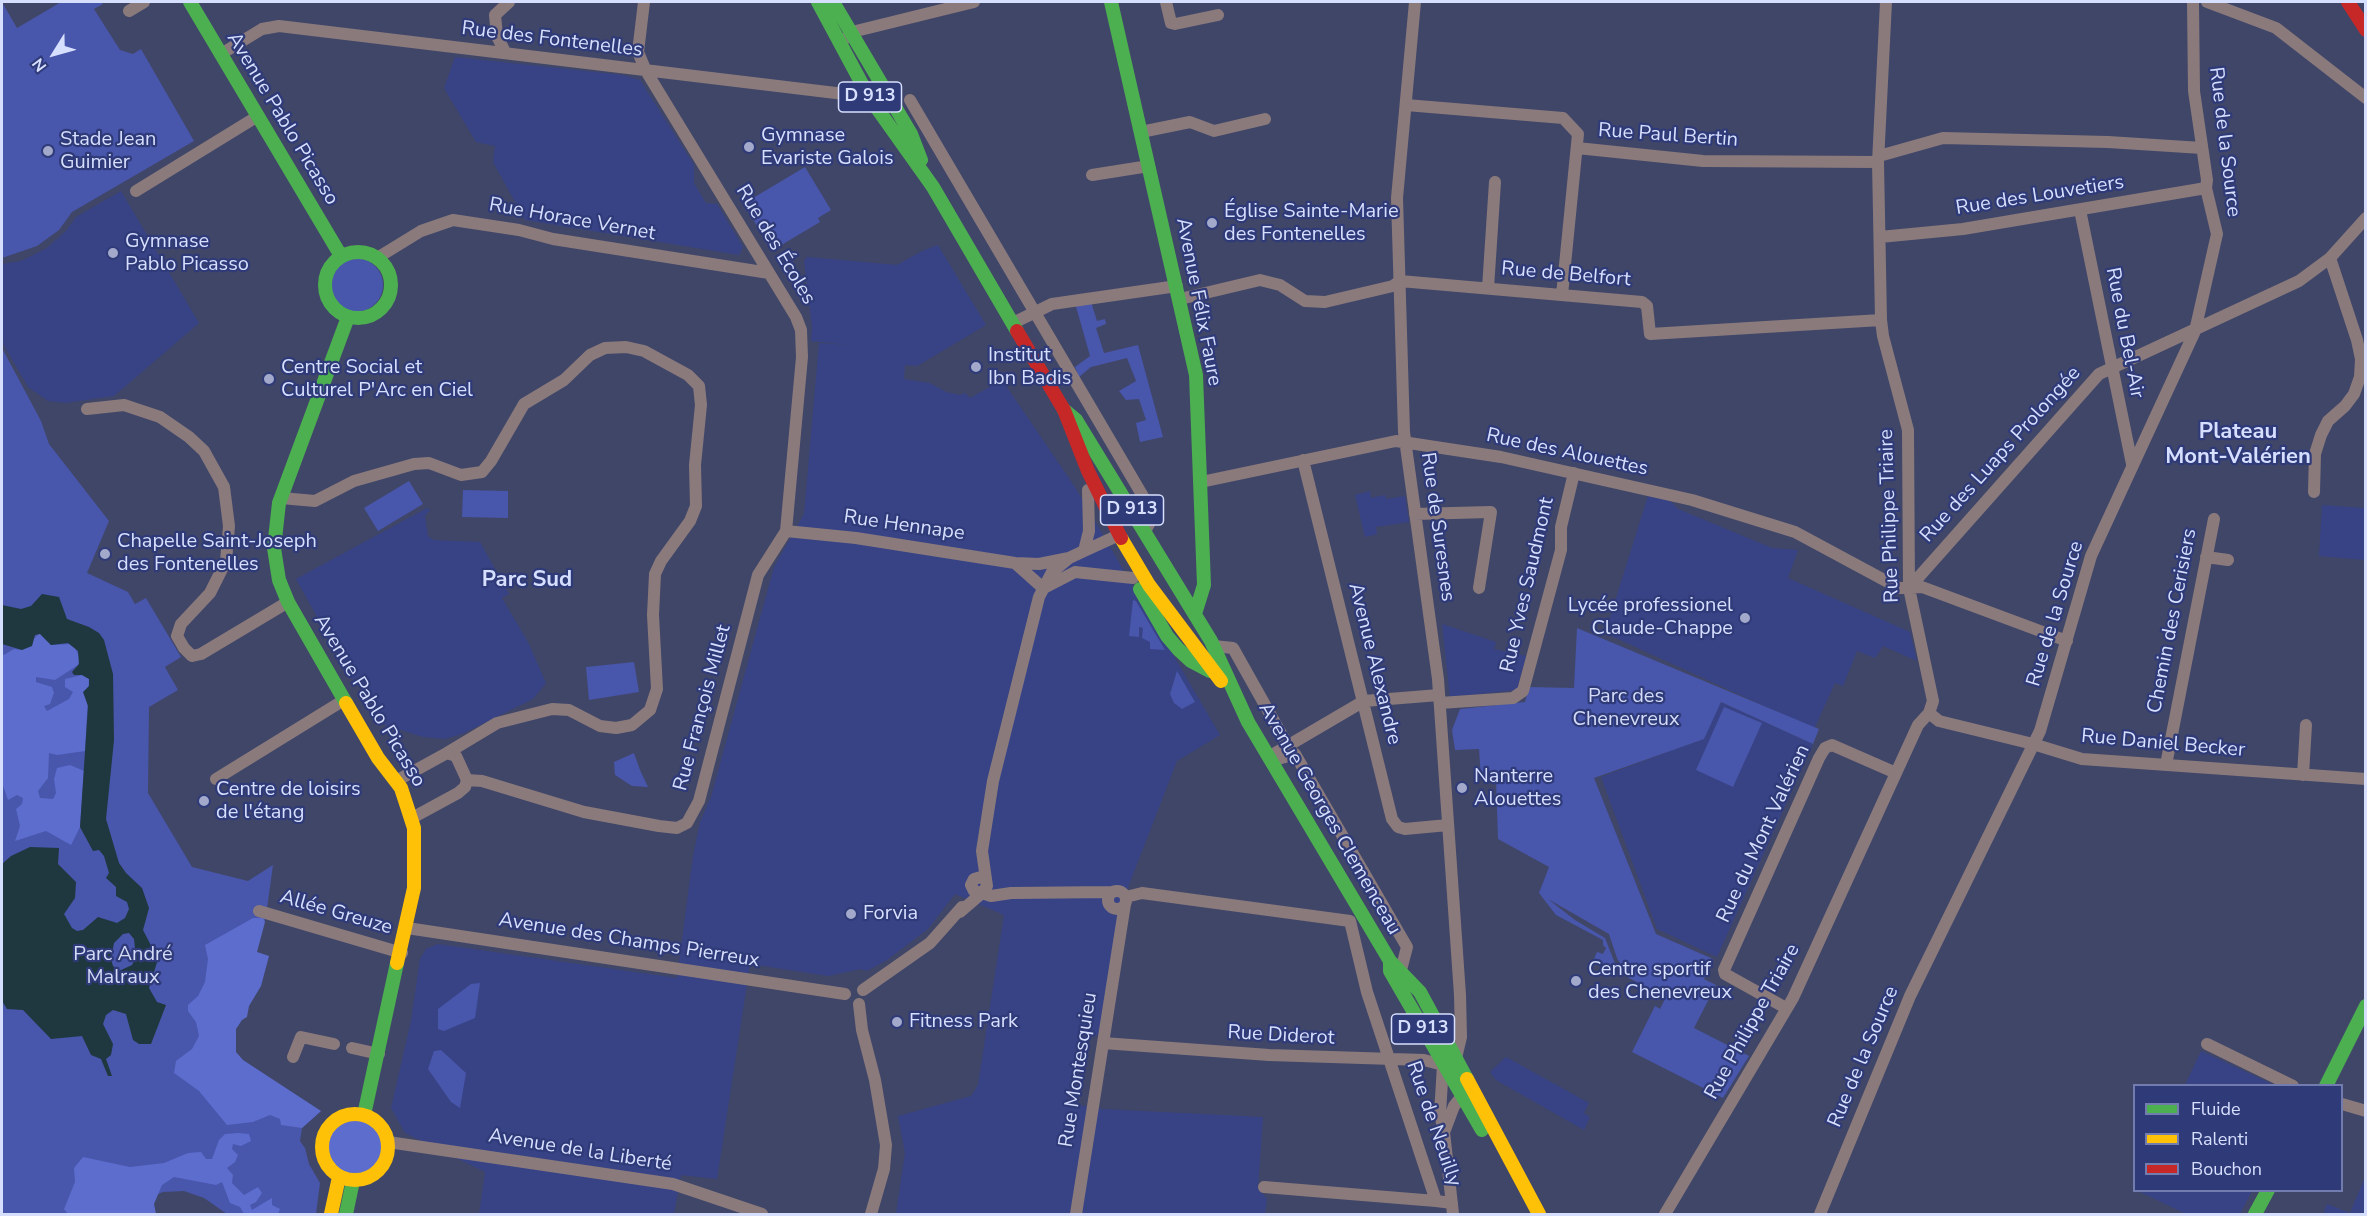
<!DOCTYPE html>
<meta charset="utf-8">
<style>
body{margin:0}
#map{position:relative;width:2367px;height:1216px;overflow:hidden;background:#404668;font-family:"Nunito Sans",sans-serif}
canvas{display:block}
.frame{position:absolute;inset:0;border:3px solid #d7dffe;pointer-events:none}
.legend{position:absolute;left:2133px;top:1084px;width:210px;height:108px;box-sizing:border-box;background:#2f3a79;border:2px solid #727cae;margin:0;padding:8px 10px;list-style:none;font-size:18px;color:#d7dffe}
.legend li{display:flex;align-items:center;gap:12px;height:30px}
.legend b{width:30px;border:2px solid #727cae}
.north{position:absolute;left:24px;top:24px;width:60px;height:60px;-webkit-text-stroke:4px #2f3a79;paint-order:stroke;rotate:233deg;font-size:16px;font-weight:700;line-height:24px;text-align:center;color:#d7dffe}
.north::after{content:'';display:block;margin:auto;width:21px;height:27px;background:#d7dffe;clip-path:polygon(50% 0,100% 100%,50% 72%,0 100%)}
</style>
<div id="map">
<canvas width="2367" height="1216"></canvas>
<div class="frame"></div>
<ul class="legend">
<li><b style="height:8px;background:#4caf50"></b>Fluide</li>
<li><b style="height:8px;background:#ffc107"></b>Ralenti</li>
<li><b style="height:8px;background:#c62828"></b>Bouchon</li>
</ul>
<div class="north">N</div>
</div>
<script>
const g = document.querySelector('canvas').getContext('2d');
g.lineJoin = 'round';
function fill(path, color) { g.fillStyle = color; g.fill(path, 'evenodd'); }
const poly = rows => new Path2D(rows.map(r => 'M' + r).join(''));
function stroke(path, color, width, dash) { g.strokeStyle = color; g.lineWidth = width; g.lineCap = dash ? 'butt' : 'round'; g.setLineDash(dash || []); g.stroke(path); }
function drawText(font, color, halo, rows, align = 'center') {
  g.font = font + ' "Nunito Sans",sans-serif'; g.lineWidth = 4.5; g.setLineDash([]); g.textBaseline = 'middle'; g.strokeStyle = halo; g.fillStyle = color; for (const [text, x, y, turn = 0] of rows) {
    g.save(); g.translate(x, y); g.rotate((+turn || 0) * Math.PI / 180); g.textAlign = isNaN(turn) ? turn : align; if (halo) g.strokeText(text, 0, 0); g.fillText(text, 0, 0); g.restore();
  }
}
fill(poly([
 [455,57,622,75,640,80,694,165,694,183,706,203,717,204,743,247,739,255,525,220,493,162,495,146,476,142,444,88],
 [121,191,199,323,114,396,65,403,48,401,28,387,2,342,2,264,21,261,47,248,66,231,76,217],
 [938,245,986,325,917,366,905,365,904,379,930,383,946,392,960,395,965,393,970,398,1002,380,1075,487,1220,735,1177,761,1127,890,1099,1036,1079,1031,1067,1103,1102,1109,1263,1117,1258,1188,1267,1199,1265,1214,896,1214,905,1153,898,1116,971,1096,978,1085,1004,915,955,894,928,929,887,960,867,971,861,969,828,976,750,964,717,1179,681,1175,674,1214,479,1214,485,1172,405,1133,391,1108,411,1021,420,959,426,949,438,944,677,978,693,856,700,822,711,797,774,567,804,514,819,343,849,345,811,341,812,327,804,261,807,257,897,265,922,251],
 [1370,491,1371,498,1385,495,1386,499,1405,496,1409,522,1376,527,1377,534,1365,537,1355,495],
 [1648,496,1670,501,1678,509,1772,548,1798,550,1788,578,1910,632,1917,661,1883,646,1875,658,1857,651,1843,686,1835,683,1814,729,1605,633],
 [2322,505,2365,508,2365,560,2319,556],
 [427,508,430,510,425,516,428,536,433,540,480,542,509,594,502,598,528,642,546,683,533,699,464,733,445,739,423,737,385,725,368,710,376,704,360,676,352,680,296,579],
 [1442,624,1496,642,1494,649,1526,656,1517,690,1450,697],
 [1721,702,1813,744,1717,957,1657,929,1601,777,1665,753],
 [2201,1051,2274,1085,2185,1085],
 [1506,1057,1589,1103,1584,1113,1590,1117,1584,1130,1496,1080,1490,1072],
 [2365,1177,2365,1214,2323,1214,2327,1204,2350,1213],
 [2138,1191,2252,1190,2252,1191,2240,1214,2186,1214]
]), '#384385');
fill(poly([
 [2,2,17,28,61,2,101,2,103,4,94,9,120,50,133,54,141,49,194,141,72,212,59,230,37,246,2,258],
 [805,167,831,210,818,218,820,222,773,250,743,204],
 '329 285a27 27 0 1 1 54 0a27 27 0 1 1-54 0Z',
 [1091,302,1097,321,1105,319,1106,324,1096,328,1104,353,1138,345,1163,437,1140,442,1136,423,1146,420,1139,399,1126,400,1119,391,1136,381,1127,358,1091,367,1079,377,1075,367,1090,356,1075,303],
 [2,348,41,421,49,444,109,521,87,573,128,592,135,604,146,598,181,657,165,667,178,690,149,707,148,793,192,867,248,881,273,865,266,916,216,1079,321,1111,302,1128,300,1141,305,1148,309,1164,320,1183,316,1214,227,1214,204,1198,184,1191,163,1192,149,1198,130,1214,2,1214],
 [409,481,423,504,378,531,364,508],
 [463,490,508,491,508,518,462,517],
 [1133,600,1136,601,1165,650,1150,649,1150,642,1142,638,1143,628,1139,627,1139,637,1129,636],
 [1577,628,1819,729,1813,744,1721,702,1704,739,1594,778,1656,934,1713,959,1704,979,1716,985,1694,1028,1749,1056,1723,1098,1632,1052,1655,1006,1660,1009,1666,997,1629,978,1617,958,1609,934,1548,899,1575,920,1605,938,1616,966,1614,970,1594,959,1597,952,1603,954,1606,948,1603,945,1603,940,1556,915,1539,893,1549,867,1498,839,1496,779,1481,779,1479,749,1455,750,1452,730,1460,709,1525,702,1529,687,1574,688],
 [634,662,639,692,589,700,586,667],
 [1177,671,1195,702,1182,709,1174,703,1170,694],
 [1724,707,1762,723,1733,787,1696,770],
 [634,753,640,770,648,787,632,786,615,775,614,762],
 [480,983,475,1018,444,1031,438,1029,438,1009,471,984],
 [441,1050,466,1073,460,1108,451,1102,428,1069,434,1051]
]), '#4856ab');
fill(poly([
 [40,633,51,645,73,644,80,658,78,665,55,680,36,677,36,682,52,687,54,693,50,704,44,706,47,711,69,699,73,692,65,687,65,679,82,675,89,679,85,751,57,755,49,753,48,778,38,791,40,798,53,799,56,793,54,779,57,768,70,765,84,771,80,827,71,845,46,831,15,841,20,826,16,809,22,804,23,798,17,795,8,800,2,783,2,653,4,655,14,649,22,650],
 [253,918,263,918,265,922,257,952,269,956,261,986,249,1006,247,1017,242,1020,236,1029,236,1052,243,1060,321,1111,302,1128,281,1125,280,1119,270,1115,253,1122,227,1125,199,1091,174,1073,176,1061,192,1049,199,1036,196,1022,188,1011,188,1005,198,996,205,982,208,959,205,945],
 '327 1147a28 28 0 1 1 56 0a28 28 0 1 1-56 0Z',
 [238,1133,249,1134,251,1141,241,1146,233,1144,232,1149,238,1155,235,1162,227,1168,233,1175,232,1183,244,1195,258,1187,262,1193,256,1202,250,1205,252,1210,272,1198,272,1205,280,1209,278,1214,244,1214,240,1207,230,1203,222,1182,216,1185,174,1177,162,1185,154,1204,156,1214,68,1214,64,1209,75,1182,74,1168,83,1157,130,1167,164,1163,188,1153,201,1152,206,1159,212,1159,219,1140,225,1134]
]), '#5c6dce');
fill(poly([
 [42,594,59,597,67,619,89,627,99,633,104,640,113,674,114,740,106,819,119,863,126,873,142,888,149,908,143,930,158,959,149,988,157,1002,166,1005,151,1044,139,1044,133,1040,126,1014,113,1010,106,1015,103,1024,113,1044,111,1055,106,1059,112,1076,108,1076,101,1059,91,1055,82,1036,51,1039,23,1010,7,1009,2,1001,2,864,11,856,30,847,59,848,58,864,76,882,75,898,64,914,72,928,77,931,83,930,98,917,117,923,125,918,129,909,127,902,116,896,116,887,106,878,109,873,104,856,99,850,93,851,80,827,88,706,83,692,89,686,89,679,82,675,74,675,72,672,79,664,78,651,68,643,51,645,40,634,35,635,32,646,22,650,2,644,2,605,21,609,31,606],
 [129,933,134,939,136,957,132,965,119,971,113,966,111,959,114,943,123,934]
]), '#1f373e');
stroke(poly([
 [1166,2,1171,23,1175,24,1218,15],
 [2207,2,2276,28,2366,98],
 [129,11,144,2],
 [846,38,852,32,974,2],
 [505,52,497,36,495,15,509,2],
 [221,54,262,29,279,26,869,97,872,93],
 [910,100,1154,515,1145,531],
 [1406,105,1563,118,1578,134,1562,295],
 [1141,132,1190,122,1214,131,1265,119],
 [1577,148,1703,161,1878,162],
 [1879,156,1943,138,2108,142,2202,148],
 [1092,175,1149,166],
 [136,191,258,116],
 [2080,210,2132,464],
 [1880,237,1963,229,2206,188],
 [377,258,421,231,453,220,519,230,553,239,769,273],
 [1488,288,1495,182],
 [1180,299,1260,280,1280,285,1305,301,1325,302,1393,286,1400,281,1642,302,1647,306,1650,334,1881,320],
 [1013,323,1052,304,1177,286],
 [87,409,124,405,160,417,189,437,204,451,224,487,229,526,226,561,210,593,181,624,177,636,184,648,192,656,201,654,288,602],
 [1303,460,1392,819,1398,827,1405,829,1448,825],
 [1201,482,1396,441,1501,457,1692,500,1795,532,1899,588,1922,587,2067,641],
 [2314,492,2315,454,2321,435,2328,421,2345,406,2354,394,2360,377,2361,359,2357,340,2330,258],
 [281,498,315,501,354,481,414,464,429,463,461,475,482,472,491,461,524,404,564,380,590,355,605,348,626,347,644,351,688,375,699,386,701,405,695,465,696,506,690,521,661,561,655,574,653,615,657,689,650,710,632,725,616,728,600,726,569,710,552,709,497,723,447,753],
 [1415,514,1491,512,1479,588],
 [786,531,856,538,1015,563,1039,564,1069,558,1084,551,1089,531,1088,490],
 [1084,551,1119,535],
 [2206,557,2228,560],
 [1015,563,1043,588],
 [1044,588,1075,572,1133,578],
 [1909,588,2099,374,2299,281,2330,258,2366,218],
 [1214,646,1233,648,1288,746],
 [1440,703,1513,698,1523,691,1561,550,1561,527,1574,473],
 [1929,713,1939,721,2033,744,2082,759,2366,779],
 [1272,755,1364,701,1439,695],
 [1271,761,1295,754,1407,947,1401,970],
 [2166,765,2214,519],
 [2303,775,2306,725],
 [216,779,344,700],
 [467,780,482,781,584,812,659,826,677,828,687,823,699,801,758,575,786,531,802,357,801,330,796,317,646,71,638,52,644,2],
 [396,781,447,753,456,756,467,780],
 [412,818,458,793,465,787,467,780],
 [985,880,981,877,974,879,971,885,974,891,982,893,987,886,982,851,993,781,1039,597,1052,572,1069,558],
 '1108 900a9 9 0 1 1 18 0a9 9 0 1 1-18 0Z',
 [1126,897,1142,893,1350,921],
 [259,911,402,953],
 [960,912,982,893,991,896,1011,893,1113,892],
 [1350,921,1367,992,1436,1201,1452,1203],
 [407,928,845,994],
 [863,990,930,943,962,907],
 [859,1004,862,1030,875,1080,886,1145,884,1169,871,1214],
 [1786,1008,1725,974,1724,970,1819,758,1825,748,1832,745,1896,773],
 [1103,1043,1269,1055,1424,1060,1443,1065,1456,1058,1461,1037,1460,995,1438,679,1404,432,1397,198,1415,2],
 [2207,1044,2293,1086],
 [352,1048,379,1054],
 [293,1057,301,1037,334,1044],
 [1443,1065,1440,1114,1444,1132,1453,1214],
 [2342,1104,2366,1111],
 [1445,1130,1454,1106,1466,1091],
 [388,1142,673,1184,762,1214],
 [1264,1187,1436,1201],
 [1076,1214,1125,904],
 [1665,1214,1793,998,1918,725,1929,713,1933,701,1909,588,1908,430,1883,336,1881,320,1878,162,1886,2],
 [1820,1214,1910,996,2040,731,2091,556,2195,331,2217,234,2206,188,2207,180,2194,91,2193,2]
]), '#8a7a7c', 12);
stroke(poly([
 [190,2,341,256],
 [818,2,869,97,933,187,1017,331],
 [833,2,911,134,921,160],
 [1111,2,1196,375,1204,585,1195,614],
 '325 285a33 33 0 1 1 66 0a33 33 0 1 1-66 0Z',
 [1064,410,1076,420,1211,641,1248,722,1390,961,1420,992,1467,1079],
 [1140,589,1167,636,1178,649,1191,661,1210,671],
 [346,703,288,602,279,580,274,548,279,503,348,317],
 [1390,963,1390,971,1482,1130],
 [2326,1086,2366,1006],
 [364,1115,397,963],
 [346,1214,353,1181],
 [2255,1214,2268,1190]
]), '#4caf50', 14);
stroke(poly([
 [1121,538,1149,585,1221,681],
 [346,703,378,758,401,788,414,828,414,888,397,963],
 [1467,1079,1539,1214],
 '322 1147a33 33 0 1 1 66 0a33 33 0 1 1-66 0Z',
 [331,1214,339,1177]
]), '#ffc107', 14);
stroke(poly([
 [2348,2,2366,30],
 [1017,331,1064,410,1088,471,1121,538]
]), '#c62828', 14);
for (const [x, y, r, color] of [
 [749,147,6,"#a2a9ca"],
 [48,151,6,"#a2a9ca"],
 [1212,223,6,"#a2a9ca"],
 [113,253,6,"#a2a9ca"],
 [976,367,6,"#a2a9ca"],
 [269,379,6,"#a2a9ca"],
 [105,554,6,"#a2a9ca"],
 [1745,618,6,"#a2a9ca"],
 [1462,788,6,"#a2a9ca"],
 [204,801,6,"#a2a9ca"],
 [851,914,6,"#a2a9ca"],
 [1576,981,6,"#a2a9ca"],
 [897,1022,6,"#a2a9ca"]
]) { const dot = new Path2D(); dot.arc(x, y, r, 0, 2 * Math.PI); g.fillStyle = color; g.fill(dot); stroke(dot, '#2f3a79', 2); }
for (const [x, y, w] of [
 [870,97,63],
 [1132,510,63],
 [1423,1029,63]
]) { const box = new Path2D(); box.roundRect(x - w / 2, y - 15, w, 30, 4.5); g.fillStyle = '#2f3a79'; g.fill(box); stroke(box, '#d7dffe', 1.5); }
drawText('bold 18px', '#d7dffe', null, [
 ["D 913",870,97],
 ["D 913",1132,510],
 ["D 913",1423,1029]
]);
drawText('20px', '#d7dffe', '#2f3a79', [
 ["Rue des Fontenelles",552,40,7],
 ["Avenue Pablo Picasso",282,119,59],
 ["Rue Paul Bertin",1668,136,4],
 ["Rue de la Source",2224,142,83],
 ["Rue des Louvetiers",2040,196,-9],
 ["Rue Horace Vernet",572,220,10],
 ["Rue des Écoles",775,245,59],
 ["Rue de Belfort",1566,275,5],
 ["Avenue Félix Faure",1198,302,79],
 ["Rue du Bel-Air",2124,333,79],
 ["Rue des Alouettes",1567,453,12],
 ["Rue des Luaps Prolongée",2001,455,-48],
 ["Rue Philippe Triaire",1890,516,-92],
 ["Rue Hennape",904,526,8],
 ["Rue de Suresnes",1437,527,82],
 ["Rue Yves Saudmont",1528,585,-77],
 ["Rue de la Source",2056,614,-73],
 ["Chemin des Cerisiers",2173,621,-79],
 ["Avenue Alexandre",1374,664,76],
 ["Avenue Pablo Picasso",369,701,59],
 ["Rue François Millet",703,708,-75],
 ["Rue Daniel Becker",2163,744,5],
 ["Avenue Georges Clemenceau",1329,819,60],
 ["Rue du Mont Valérien",1764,834,-65],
 ["Allée Greuze",336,913,16],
 ["Avenue des Champs Pierreux",629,941,9],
 ["Rue Philippe Triaire",1753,1022,-61],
 ["Rue Diderot",1281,1036,3],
 ["Rue de la Source",1864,1057,-67],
 ["Rue Montesquieu",1079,1070,-81],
 ["Rue de Neuilly",1433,1124,71],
 ["Avenue de la Liberté",580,1151,9]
]);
drawText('20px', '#d7dffe', '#2f3a79', [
 ["Gymnase",761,136],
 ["Evariste Galois",761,159],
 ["Stade Jean",60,140],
 ["Guimier",60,163],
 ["Église Sainte-Marie",1224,212],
 ["des Fontenelles",1224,235],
 ["Gymnase",125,242],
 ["Pablo Picasso",125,265],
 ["Institut",988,356],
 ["Ibn Badis",988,379],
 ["Centre Social et",281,368],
 ["Culturel P'Arc en Ciel",281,391],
 ["Chapelle Saint-Joseph",117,542],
 ["des Fontenelles",117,565],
 ["Lycée professionel",1733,606,"right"],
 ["Claude-Chappe",1733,629,"right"],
 ["Nanterre",1474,777],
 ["Alouettes",1474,800],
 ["Centre de loisirs",216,790],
 ["de l'étang",216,813],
 ["Forvia",863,914],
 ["Centre sportif",1588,970],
 ["des Chenevreux",1588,993],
 ["Fitness Park",909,1022]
], 'left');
drawText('20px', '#d3dbf6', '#2f3a79', [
 ["Parc des",1626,697],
 ["Chenevreux",1626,720],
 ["Parc André",123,955],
 ["Malraux",123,978]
]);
drawText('bold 22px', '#d7dffe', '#2f3a79', [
 ["Plateau",2238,433],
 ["Mont-Valérien",2238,458],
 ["Parc Sud",527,581]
]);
</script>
